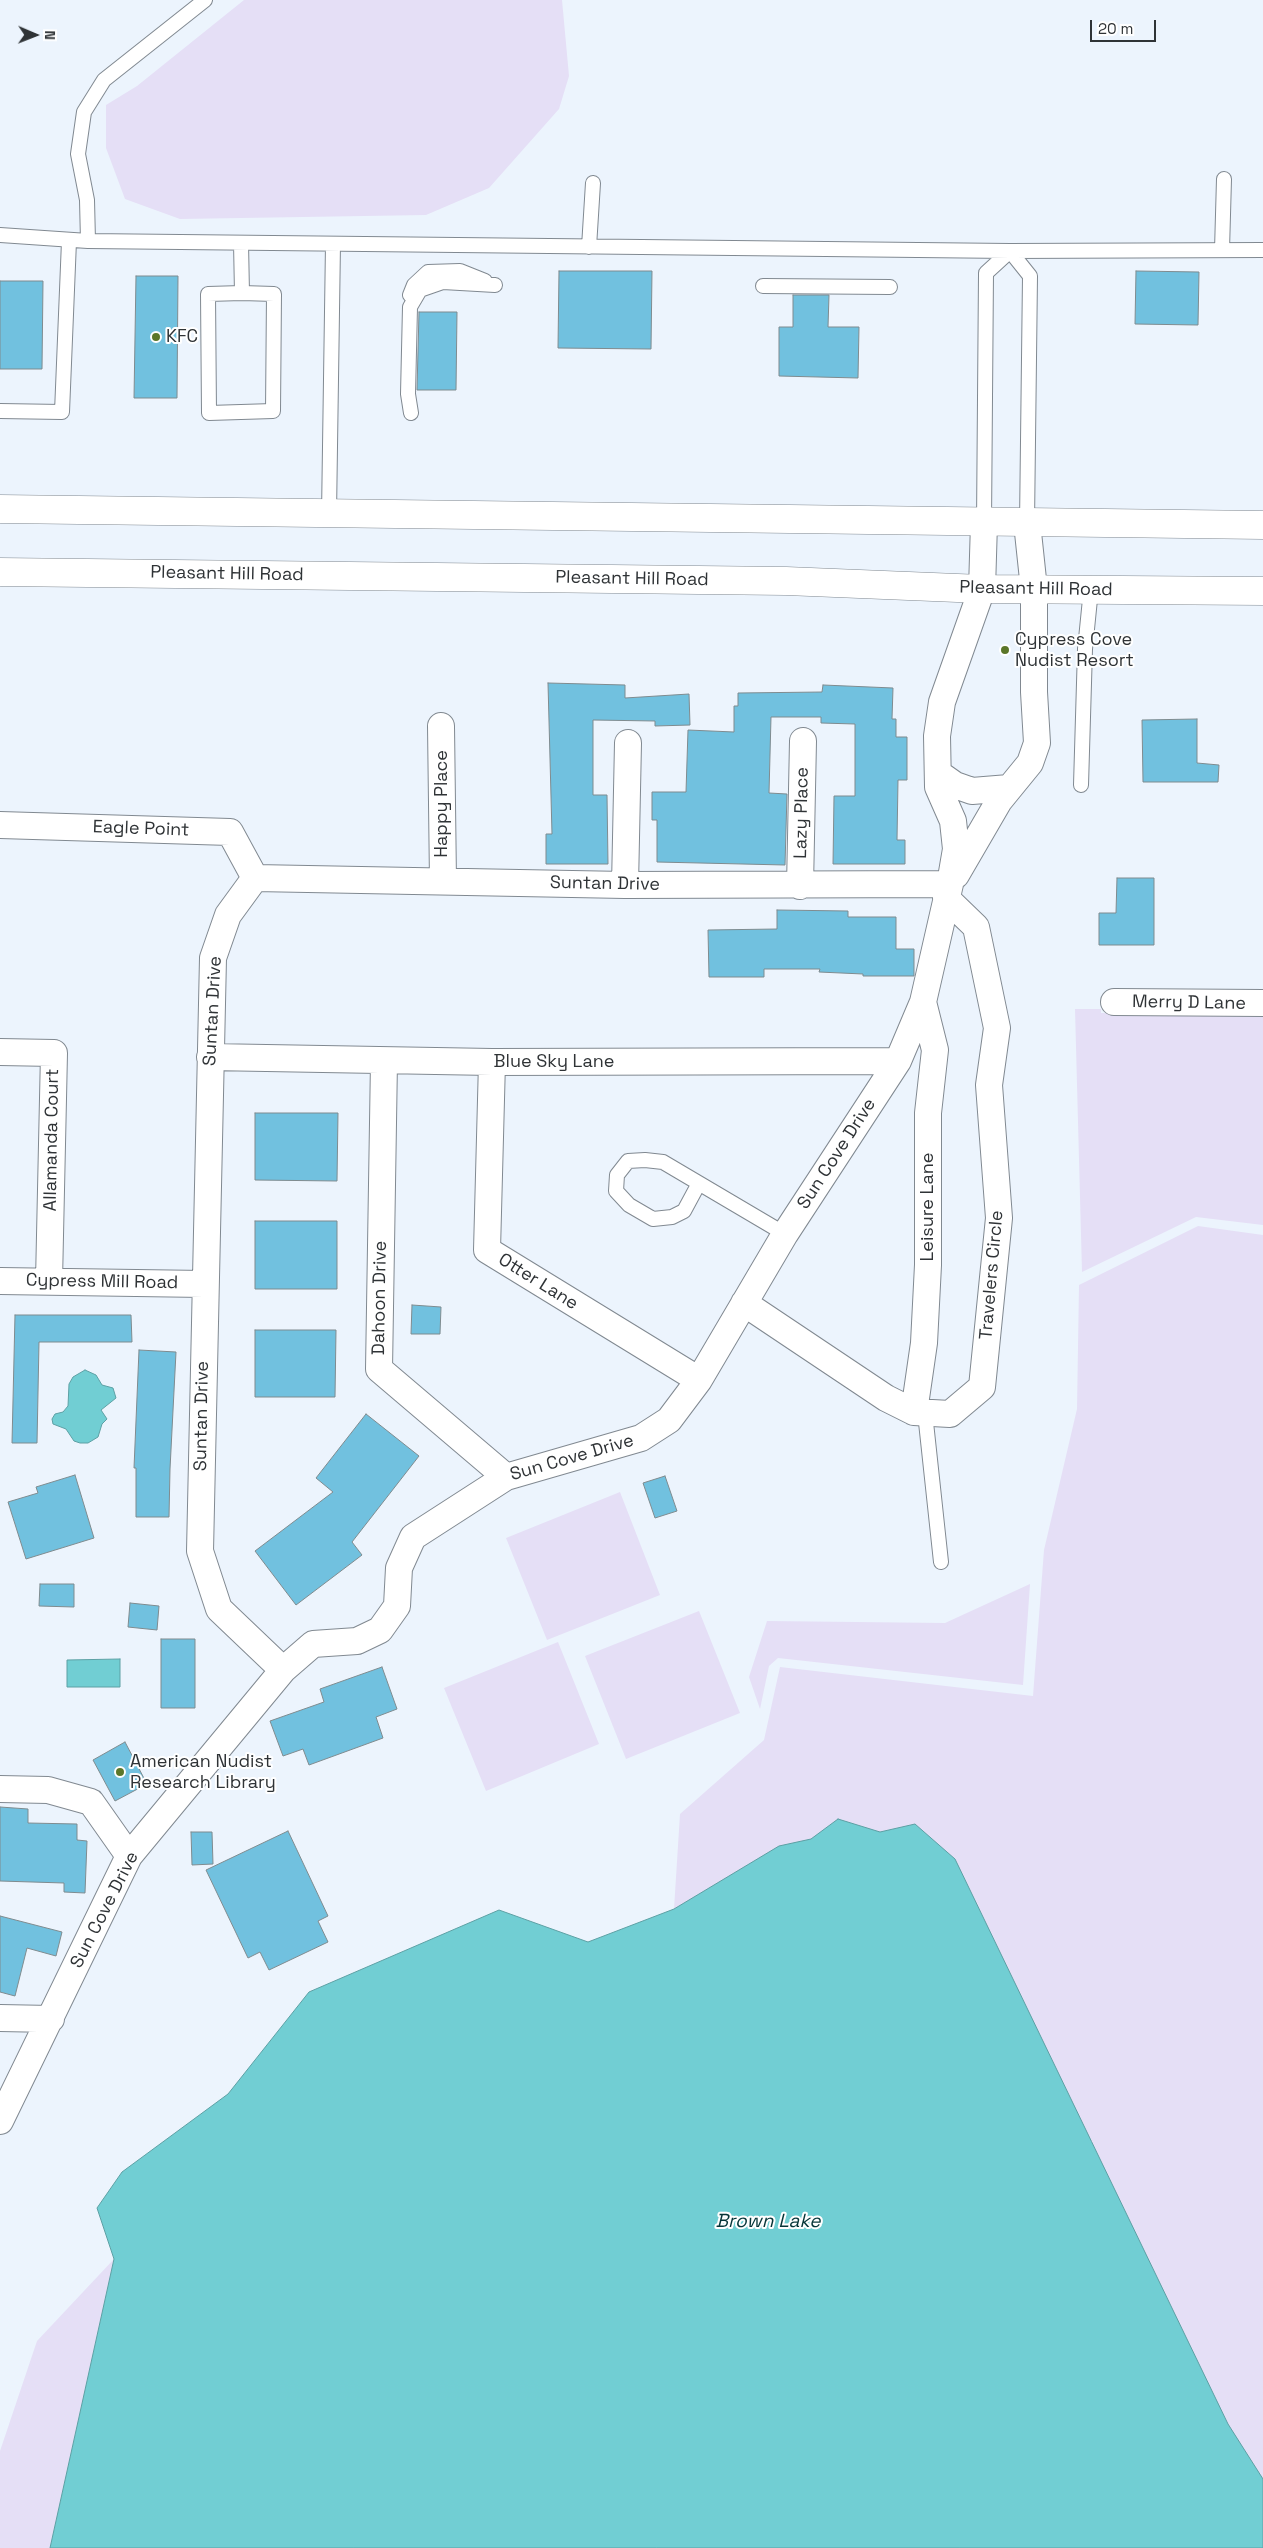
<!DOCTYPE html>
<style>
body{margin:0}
#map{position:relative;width:1263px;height:2548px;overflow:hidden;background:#ecf4fd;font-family:"Space Grotesk",sans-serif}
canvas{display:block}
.north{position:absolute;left:10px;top:10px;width:50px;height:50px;-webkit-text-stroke:4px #fff;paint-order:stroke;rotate:91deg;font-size:14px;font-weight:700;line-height:20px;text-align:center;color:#2f3336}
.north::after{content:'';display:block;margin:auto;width:18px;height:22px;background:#2f3336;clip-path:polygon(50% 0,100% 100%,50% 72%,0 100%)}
.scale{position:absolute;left:1090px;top:20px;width:66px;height:22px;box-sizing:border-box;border:2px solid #2f3336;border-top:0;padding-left:6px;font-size:15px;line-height:18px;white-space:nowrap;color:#2f3336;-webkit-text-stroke:4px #fff;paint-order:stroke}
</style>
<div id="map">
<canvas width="1263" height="2548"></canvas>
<div class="north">N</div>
<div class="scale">20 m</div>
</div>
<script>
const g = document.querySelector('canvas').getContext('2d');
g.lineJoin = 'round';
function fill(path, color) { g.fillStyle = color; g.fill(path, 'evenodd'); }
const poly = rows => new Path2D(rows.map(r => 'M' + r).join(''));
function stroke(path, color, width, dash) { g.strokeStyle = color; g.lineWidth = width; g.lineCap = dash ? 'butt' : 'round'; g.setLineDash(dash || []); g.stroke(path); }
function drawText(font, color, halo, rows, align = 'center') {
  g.font = font + ' "Space Grotesk",sans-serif'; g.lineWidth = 4; g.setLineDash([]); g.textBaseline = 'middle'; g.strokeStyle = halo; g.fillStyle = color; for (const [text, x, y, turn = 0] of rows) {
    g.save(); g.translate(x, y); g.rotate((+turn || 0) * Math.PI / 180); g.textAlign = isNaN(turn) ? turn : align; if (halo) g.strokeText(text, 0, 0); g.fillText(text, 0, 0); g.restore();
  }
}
fill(poly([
 [244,0,562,0,569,76,559,109,489,188,426,215,180,219,125,199,106,148,106,105,137,86],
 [1075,1009,1101,1009,1101,1013,1263,1015,1263,1225,1196,1217,1082,1272],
 [1198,1226,1263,1235,1263,2548,674,1909,680,1814,764,1740,780,1667,1033,1696,1044,1550,1077,1409,1079,1285],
 [620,1492,660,1595,547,1640,506,1538],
 [1030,1584,1023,1685,778,1658,769,1666,760,1709,749,1677,767,1621,945,1623],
 [699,1611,740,1713,626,1759,585,1656],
 [558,1642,599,1744,486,1791,444,1688],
 [114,2259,50,2548,0,2548,0,2451,37,2341]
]), '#e5dff6');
const water = poly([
 [85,1370,96,1375,102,1385,113,1388,116,1398,101,1410,107,1419,102,1424,98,1437,88,1443,80,1443,74,1441,66,1429,53,1424,52,1419,55,1414,63,1412,68,1406,69,1384,73,1377,85,1370],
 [120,1659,120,1687,67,1687,67,1660,120,1659],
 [838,1819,880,1832,915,1824,955,1859,1228,2424,1263,2479,1263,2548,50,2548,114,2259,97,2208,122,2172,228,2094,309,1992,499,1910,588,1942,674,1909,779,1846,811,1839,838,1819]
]);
fill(water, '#71ced3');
stroke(water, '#5da0a4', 1);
const building = poly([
 [559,271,652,271,651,349,558,348,559,271],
 [1136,271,1199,272,1198,325,1135,324,1136,271],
 [136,276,178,276,177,398,134,398,136,276],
 [0,281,43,281,42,369,0,369,0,281],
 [793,295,829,295,828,327,859,327,858,378,779,376,779,327,793,327,793,295],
 [419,312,457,312,456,390,417,390,419,312],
 [548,683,625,685,625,698,689,694,690,725,655,726,655,721,593,720,593,795,607,795,608,864,546,864,546,834,552,834,548,683],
 [823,685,893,688,892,719,896,719,896,737,907,737,907,780,898,780,897,840,905,840,905,864,833,864,834,796,855,796,855,724,821,723,821,717,771,717,769,793,787,794,785,865,657,862,657,820,652,820,652,792,686,792,688,730,734,732,734,706,738,706,738,693,822,692,823,685],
 [1197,719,1197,763,1219,765,1218,782,1143,782,1142,720,1197,719],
 [1117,878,1154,878,1154,945,1099,945,1099,913,1116,913,1117,878],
 [777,910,848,911,848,917,896,917,896,949,914,949,914,976,863,976,863,974,819,972,820,969,764,969,764,977,709,977,708,930,777,929,777,910],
 [255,1113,338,1113,337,1181,255,1180,255,1113],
 [255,1221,337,1221,337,1289,255,1289,255,1221],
 [412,1305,441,1307,440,1334,411,1334,412,1305],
 [15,1315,131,1315,132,1342,39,1342,37,1443,12,1443,15,1315],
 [255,1330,336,1330,335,1397,255,1397,255,1330],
 [139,1350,176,1352,170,1469,169,1517,136,1517,136,1468,134,1468,139,1350],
 [366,1414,419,1456,352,1542,362,1555,296,1605,255,1551,333,1492,316,1478,366,1414],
 [75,1475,94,1538,26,1559,8,1502,38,1493,36,1487,75,1475],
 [665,1476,677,1511,655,1518,643,1483,665,1476],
 [40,1584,74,1584,74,1607,39,1606,40,1584],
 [130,1603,159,1606,157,1630,128,1627,130,1603],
 [161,1639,195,1639,195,1708,161,1708,161,1639],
 [382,1667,397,1709,376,1717,383,1738,309,1765,303,1749,283,1756,270,1721,324,1702,320,1689,382,1667],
 [125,1742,147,1784,115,1801,93,1760,125,1742],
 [0,1807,28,1809,28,1823,77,1824,77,1840,87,1841,85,1893,64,1892,64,1883,0,1881,0,1807],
 [288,1831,328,1916,318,1921,328,1942,269,1970,260,1952,248,1958,206,1870,288,1831],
 [191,1832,212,1832,213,1864,192,1865,191,1832],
 [0,1916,62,1932,56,1956,27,1948,15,1996,0,1992,0,1916]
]);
fill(building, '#71c1df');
stroke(building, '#7f8b8f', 1);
const service = poly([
 [0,235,88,241,1010,251,1263,250],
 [88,241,87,200,78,154,84,112,104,80,205,0],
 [241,243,242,293,274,294,273,411,209,413,208,294,242,293],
 [589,247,593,183],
 [1222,250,1224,179],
 [763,286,890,287],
 [410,295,414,285,428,272,460,271,485,281],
 [0,411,62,412,69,241],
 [411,413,408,394,410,307,420,290,443,282,495,285],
 [329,514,333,244],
 [984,523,986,273,1010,251,1030,276,1027,523],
 [1081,785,1085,649,1091,589],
 [698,1185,684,1211,672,1217,653,1219,629,1205,616,1191,617,1175,628,1161,645,1160,663,1162,785,1234],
 [925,1413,941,1562]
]);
const minor = poly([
 [441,726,443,881],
 [938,773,955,785,972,791,1009,788],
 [0,825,230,832,255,878],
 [956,875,999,801,1030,763,1037,743,1034,692,1034,589,1027,523],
 [255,878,228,915,213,958,200,1551,219,1609,283,1670],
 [255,878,625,885,950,884],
 [625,885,628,743],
 [800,886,803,741],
 [1114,1002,1263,1003],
 [0,1052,54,1053,49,1281],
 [210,1057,492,1062,898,1061],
 [384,1061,379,1369,506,1477],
 [492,1062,487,1250,699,1380],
 [0,1281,204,1284],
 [744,1303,886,1398,914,1412,950,1414,982,1387,999,1218,989,1085,997,1028,976,927,946,898],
 [914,1412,924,1343,928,1265,928,1113,935,1050,923,1002],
 [0,1789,48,1790,91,1802,129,1856],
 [0,2018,51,2019],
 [0,2121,129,1856,283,1670,313,1644,357,1641,380,1630,397,1606,399,1568,413,1537,506,1477,641,1438,669,1420,699,1380,785,1234,898,1061,923,1002,950,884,956,849,953,821,938,787,937,736,942,702,982,589,984,523]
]);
const primary = poly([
 [0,509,1263,525],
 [0,572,786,581,982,589,1263,591]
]);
stroke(service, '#818991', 16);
stroke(minor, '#818991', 28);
stroke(primary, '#818991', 29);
stroke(service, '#fff', 14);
stroke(minor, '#fff', 26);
stroke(primary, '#fff', 28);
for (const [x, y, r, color] of [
 [156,337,5,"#5b7629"],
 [1005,650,5,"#5b7629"],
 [120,1772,5,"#5b7629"]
]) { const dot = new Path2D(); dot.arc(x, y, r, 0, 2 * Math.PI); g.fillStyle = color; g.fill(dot); stroke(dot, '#fff', 2); }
drawText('18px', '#2f3336', '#fff', [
 ["KFC",166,337],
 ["Cypress Cove",1015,640],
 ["Nudist Resort",1015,661],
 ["American Nudist",130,1762],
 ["Research Library",130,1783]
], 'left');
drawText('18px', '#2f3336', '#fff', [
 ["Pleasant Hill Road",227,574,1],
 ["Pleasant Hill Road",632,579,1],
 ["Pleasant Hill Road",1036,589,1],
 ["Happy Place",442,804,-90],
 ["Lazy Place",802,813,-89],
 ["Eagle Point",141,829,2],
 ["Suntan Drive",605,884,1],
 ["Merry D Lane",1189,1003,1],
 ["Suntan Drive",213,1011,-87],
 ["Blue Sky Lane",554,1062],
 ["Allamanda Court",52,1140,-89],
 ["Sun Cove Drive",837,1154,-57],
 ["Leisure Lane",928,1207,-90],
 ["Travelers Circle",992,1275,-85],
 ["Cypress Mill Road",102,1282,1],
 ["Otter Lane",538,1282,32],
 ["Dahoon Drive",380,1298,-89],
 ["Suntan Drive",202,1416,-89],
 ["Sun Cove Drive",572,1458,-16],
 ["Sun Cove Drive",105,1910,-63]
]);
drawText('italic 19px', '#063538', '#fff', [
 ["Brown Lake",768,2222]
]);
</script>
